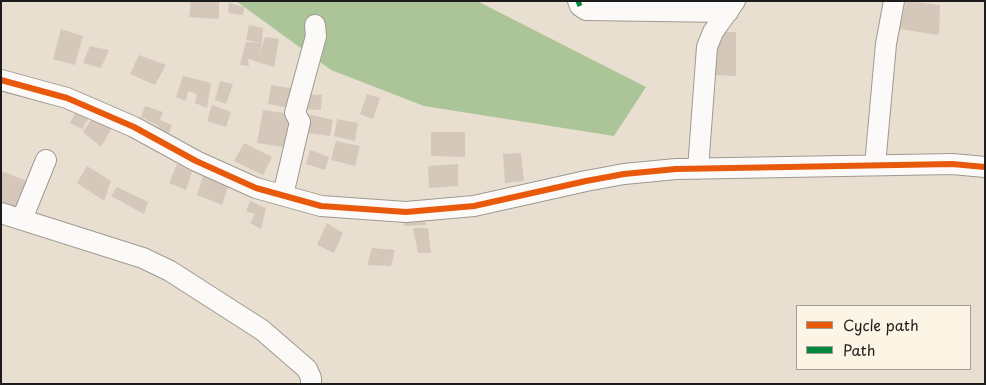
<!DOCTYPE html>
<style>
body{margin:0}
#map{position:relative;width:986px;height:385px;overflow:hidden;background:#e8dfd0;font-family:"Playpen Sans",sans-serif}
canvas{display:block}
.frame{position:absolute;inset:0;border:2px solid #1c1c1c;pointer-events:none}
.legend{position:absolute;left:796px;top:305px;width:175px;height:65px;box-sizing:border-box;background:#fcf5e5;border:1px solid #a29e95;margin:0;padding:6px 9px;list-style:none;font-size:15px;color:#1c1c1c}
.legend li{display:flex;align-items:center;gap:10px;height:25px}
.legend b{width:25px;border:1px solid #a29e95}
</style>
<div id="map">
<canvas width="986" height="385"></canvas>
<div class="frame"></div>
<ul class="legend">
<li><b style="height:6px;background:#e8590c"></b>Cycle path</li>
<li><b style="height:6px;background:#00873e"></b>Path</li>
</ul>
</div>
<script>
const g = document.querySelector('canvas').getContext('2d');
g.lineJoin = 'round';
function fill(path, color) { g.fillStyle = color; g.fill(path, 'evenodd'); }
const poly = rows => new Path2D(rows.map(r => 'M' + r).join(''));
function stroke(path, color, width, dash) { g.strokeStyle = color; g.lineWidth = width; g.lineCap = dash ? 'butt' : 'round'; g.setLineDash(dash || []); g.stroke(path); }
fill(poly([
 [236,1,477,1,646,87,614,136,424,106,331,70]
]), '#acc598');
fill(poly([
 [191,1,219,1,219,19,189,17],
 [906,1,940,5,939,35,899,29],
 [229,3,244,7,243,15,228,13],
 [249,25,263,28,262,43,258,58,265,37,279,39,274,67,248,59,249,66,240,65,246,42,262,43,246,40],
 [61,29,83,36,75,65,53,59],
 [713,32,736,32,736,76,713,75],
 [90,46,109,50,101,68,83,63],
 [139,55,166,65,155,85,130,74],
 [183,76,211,83,207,108,195,103,197,94,188,91,186,101,176,97],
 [220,81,233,84,226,104,215,100],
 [271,85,297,89,293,109,268,104],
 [304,94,322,95,321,110,303,109],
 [367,94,380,98,373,119,360,114],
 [212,105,231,112,226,127,207,121],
 [79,106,92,113,82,129,70,123],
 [145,106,163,112,160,120,172,125,169,134,157,130,159,126,141,117],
 [263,110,296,115,290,148,257,143],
 [303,113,333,120,330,136,300,132],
 [95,114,113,126,101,147,83,132],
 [337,119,358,123,355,141,334,136],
 [431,132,465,132,465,157,431,156],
 [336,141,360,146,355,166,331,160],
 [244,143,272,157,263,175,234,161],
 [310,150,329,157,325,170,306,164],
 [521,153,524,181,505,183,503,154],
 [177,164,192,172,186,190,169,183],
 [458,164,458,186,429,188,428,166],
 [87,166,111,181,104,201,77,183],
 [1,171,30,182,19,214,1,208],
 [204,173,229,184,222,205,197,195],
 [117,187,148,202,144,214,111,196],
 [250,201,266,208,261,229,250,223,255,214,246,211],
 [403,216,424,218,426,225,404,226],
 [327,223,343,233,334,253,317,245],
 [413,228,428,228,431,253,418,253],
 [372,248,395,250,391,266,367,265]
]), '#d6c7bb');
const minor = poly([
 [578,1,580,6,586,10,728,12],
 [1,80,67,98,134,127,196,161,256,188,321,206,406,212,474,206,586,181,624,174,676,169,952,164,985,167],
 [875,165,886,44,894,1],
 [698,169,707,47,713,32,735,1],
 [283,195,300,122,295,113,316,36,315,25],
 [1,213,143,258,170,271,262,330,307,369,311,378,311,384],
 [22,219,46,160]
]);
stroke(minor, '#9e9991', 22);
stroke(minor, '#fcfaf8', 20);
stroke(poly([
 [578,1,580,6]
]), '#00873e', 5, [10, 5]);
stroke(poly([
 [1,80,67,98,134,127,196,161,256,188,321,206,406,212,474,206,586,181,624,174,676,169,952,164,985,167]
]), '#e8590c', 6);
</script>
